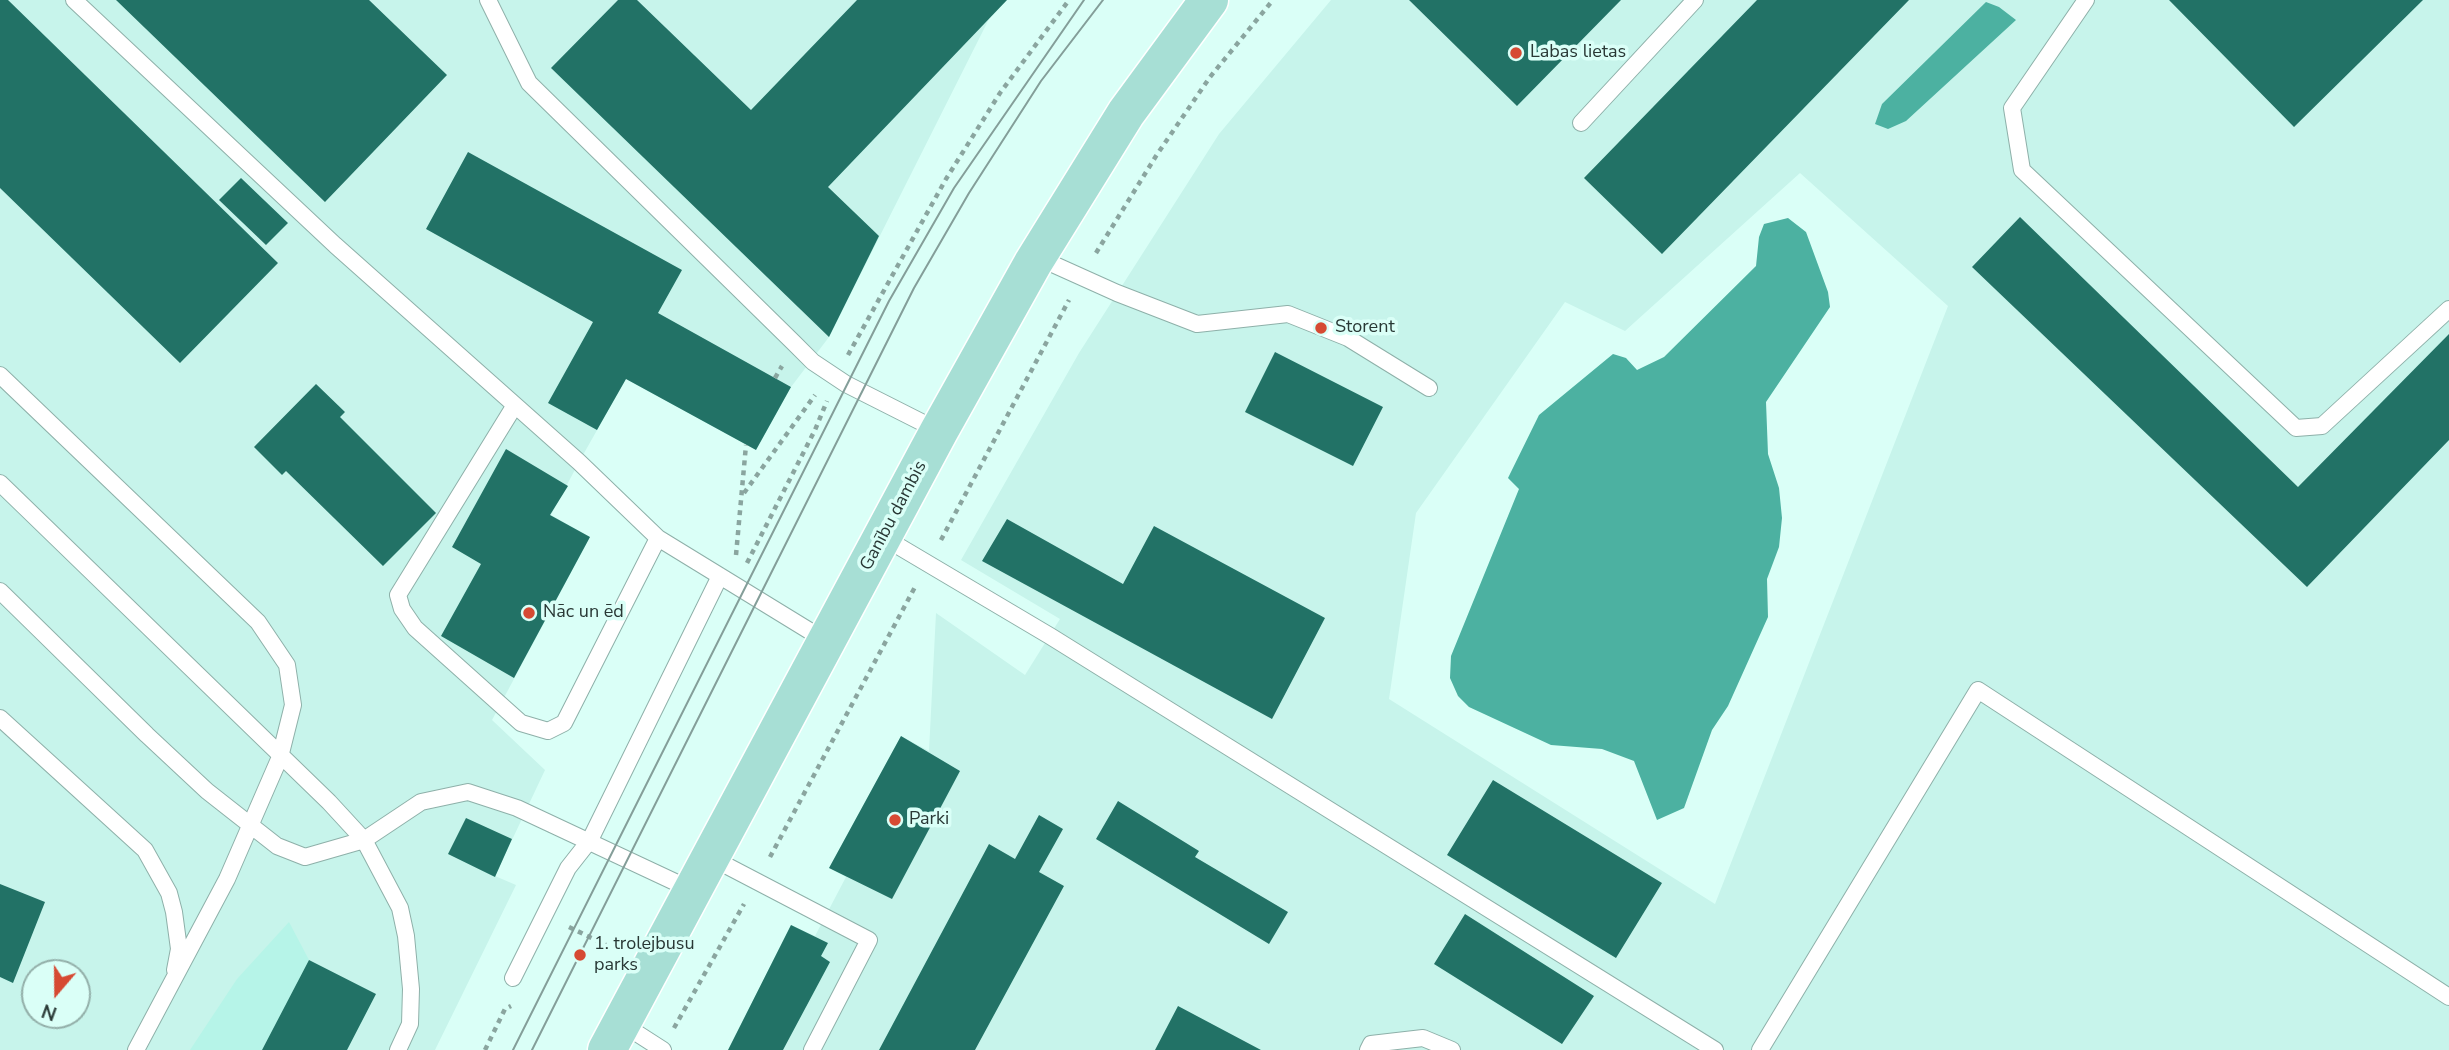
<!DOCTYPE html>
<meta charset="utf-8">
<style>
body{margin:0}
#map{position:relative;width:2449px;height:1050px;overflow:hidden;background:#dafff7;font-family:"Nunito Sans",sans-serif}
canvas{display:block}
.north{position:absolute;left:21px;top:959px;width:70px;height:70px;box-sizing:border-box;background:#dafff7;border:2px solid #93afa9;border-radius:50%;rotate:200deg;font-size:19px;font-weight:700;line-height:28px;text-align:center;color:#293835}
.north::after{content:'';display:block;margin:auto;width:24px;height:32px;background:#d64a33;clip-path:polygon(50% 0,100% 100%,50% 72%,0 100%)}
</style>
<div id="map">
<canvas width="2449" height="1050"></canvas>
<div class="north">N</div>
</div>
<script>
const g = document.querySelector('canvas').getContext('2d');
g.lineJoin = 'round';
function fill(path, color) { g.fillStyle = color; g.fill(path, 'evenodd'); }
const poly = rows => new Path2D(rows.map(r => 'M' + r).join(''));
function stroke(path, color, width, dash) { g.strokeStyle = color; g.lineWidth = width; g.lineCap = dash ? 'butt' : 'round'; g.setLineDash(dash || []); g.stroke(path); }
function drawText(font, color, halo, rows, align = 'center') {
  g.font = font + ' "Nunito Sans",sans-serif'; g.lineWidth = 7; g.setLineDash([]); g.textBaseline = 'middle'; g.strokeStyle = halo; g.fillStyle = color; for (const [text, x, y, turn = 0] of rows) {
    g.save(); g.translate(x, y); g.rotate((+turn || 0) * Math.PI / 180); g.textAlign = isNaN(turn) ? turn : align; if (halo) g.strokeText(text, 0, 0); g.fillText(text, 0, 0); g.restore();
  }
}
fill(poly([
 [0,0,1007,0,989,19,829,337,791,387,756,450,626,379,579,462,551,515,590,537,492,720,545,770,495,876,516,885,435,1050,0,1050],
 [35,973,77,973,77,1015,35,1015],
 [1331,0,2449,0,2449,1050,728,1050,791,925,815,936,846,877,829,868,901,736,929,751,936,613,1025,675,1060,619,961,560,1079,353,1219,134],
 [1800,173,1948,306,1715,904,1389,699,1416,513,1565,302,1625,331]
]), '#c7f4eb');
fill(poly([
 [289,922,309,960,262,1050,190,1050,237,979]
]), '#b6f4e8');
fill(poly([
 [1986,2,1999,7,2016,20,1906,121,1888,129,1875,124,1882,104],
 [1788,218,1806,232,1828,292,1830,307,1766,402,1768,454,1779,488,1782,518,1779,547,1767,579,1768,617,1728,706,1712,730,1684,808,1657,820,1634,761,1602,749,1551,745,1469,707,1458,696,1450,678,1451,656,1519,489,1508,478,1539,415,1613,354,1626,358,1637,370,1664,357,1756,266,1759,237,1764,224]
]), '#4cb1a1');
fill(poly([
 [0,0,8,0,278,263,180,363,0,188],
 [116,0,369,0,447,75,325,202],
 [618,0,637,0,751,110,857,0,1007,0,828,187,879,236,829,337,551,68],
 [1409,0,1621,0,1517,106],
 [1757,0,1909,0,1662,254,1584,178],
 [2169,0,2423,0,2294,127],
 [468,152,682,270,658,313,791,387,756,450,626,379,597,430,548,403,593,322,426,229],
 [241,178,288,223,266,245,219,200],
 [2020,217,2298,487,2449,334,2449,440,2307,587,1972,267],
 [1275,352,1383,407,1353,466,1245,412],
 [316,384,345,412,340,417,436,513,383,566,286,471,282,475,254,447],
 [506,449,568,486,550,515,590,537,514,678,441,636,481,564,452,547],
 [1007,519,1123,584,1154,526,1325,618,1272,719,982,561],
 [901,736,960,771,892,899,829,868],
 [1493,780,1662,883,1616,958,1447,855],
 [1118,801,1199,851,1195,857,1288,912,1269,944,1096,839],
 [1039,815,1063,829,1039,872,1064,886,975,1050,879,1050,989,844,1015,859],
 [466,818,512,839,495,877,448,854],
 [0,884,45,902,13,983,0,977],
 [1465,914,1594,996,1562,1044,1434,964],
 [791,925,828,943,821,956,830,962,783,1050,728,1050],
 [309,960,376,994,347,1050,262,1050],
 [1178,1006,1261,1050,1155,1050]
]), '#227266');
const lane = poly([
 [74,0,335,245,579,462,658,538,826,641],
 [488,0,529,83,794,343,813,362,846,384,939,431],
 [2086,0,2012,108,2022,170,2296,428,2322,426,2449,309],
 [1581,123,1695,0],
 [1037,257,1117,293,1197,324,1288,314,1348,338,1429,388],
 [0,375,258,622,287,665,293,705,280,757,227,879,136,1050],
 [515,405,398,595,402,609,415,628,521,723,548,731,564,723,658,538],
 [0,483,329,802,364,840,400,908,406,936,411,989,410,1024,398,1050],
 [883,537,1050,636,1715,1050],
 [0,591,147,735,207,791,277,846,305,857,364,840,421,802,468,792,517,808,692,890],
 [0,718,145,850,169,893,174,912,179,949,175,970],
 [710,857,869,940,812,1050],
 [513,978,568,868,590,840,720,576],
 [621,1023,663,1050],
 [1368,1050,1371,1044,1423,1038,1452,1050],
 [1760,1050,1978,690,2449,997]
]);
const primary = poly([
 [607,1050,939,431,1033,263,1126,113,1209,0]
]);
stroke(lane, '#8eb0a9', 18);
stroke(primary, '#fff', 41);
stroke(poly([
 [1096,253,1156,156,1210,77,1273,0],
 [848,355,946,179,1000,93,1069,0],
 [775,378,782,366],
 [744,493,815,395],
 [941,540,1069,300],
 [736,555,746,445],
 [747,563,815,430,827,401],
 [770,857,915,587],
 [569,927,606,945],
 [674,1028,744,904],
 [485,1050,505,1009,511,1006]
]), '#8aa59f', 4.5, [5, 5]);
stroke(lane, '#fff', 16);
stroke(primary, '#a7dfd5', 38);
stroke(poly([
 [513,1050,889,301,954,188,1084,0],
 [532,1050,914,288,969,193,1041,81,1103,0]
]), '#849e99', 2);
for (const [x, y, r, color] of [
 [1516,53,7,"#d64a33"],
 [1321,328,7,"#d64a33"],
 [529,613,7,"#d64a33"],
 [895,820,7,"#d64a33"],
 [580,955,7,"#d64a33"]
]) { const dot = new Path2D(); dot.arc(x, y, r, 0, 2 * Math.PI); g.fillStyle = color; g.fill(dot); stroke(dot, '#dafff7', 2.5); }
drawText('18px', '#293835', '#dafff7', [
 ["Labas lietas",1530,53],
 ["Storent",1335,328],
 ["Nāc un ēd",543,613],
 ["Parki",909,820],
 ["1. trolejbusu",594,945],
 ["parks",594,966]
], 'left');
drawText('18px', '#293835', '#dafff7', [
 ["Ganību dambis",894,516,-62]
]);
</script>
